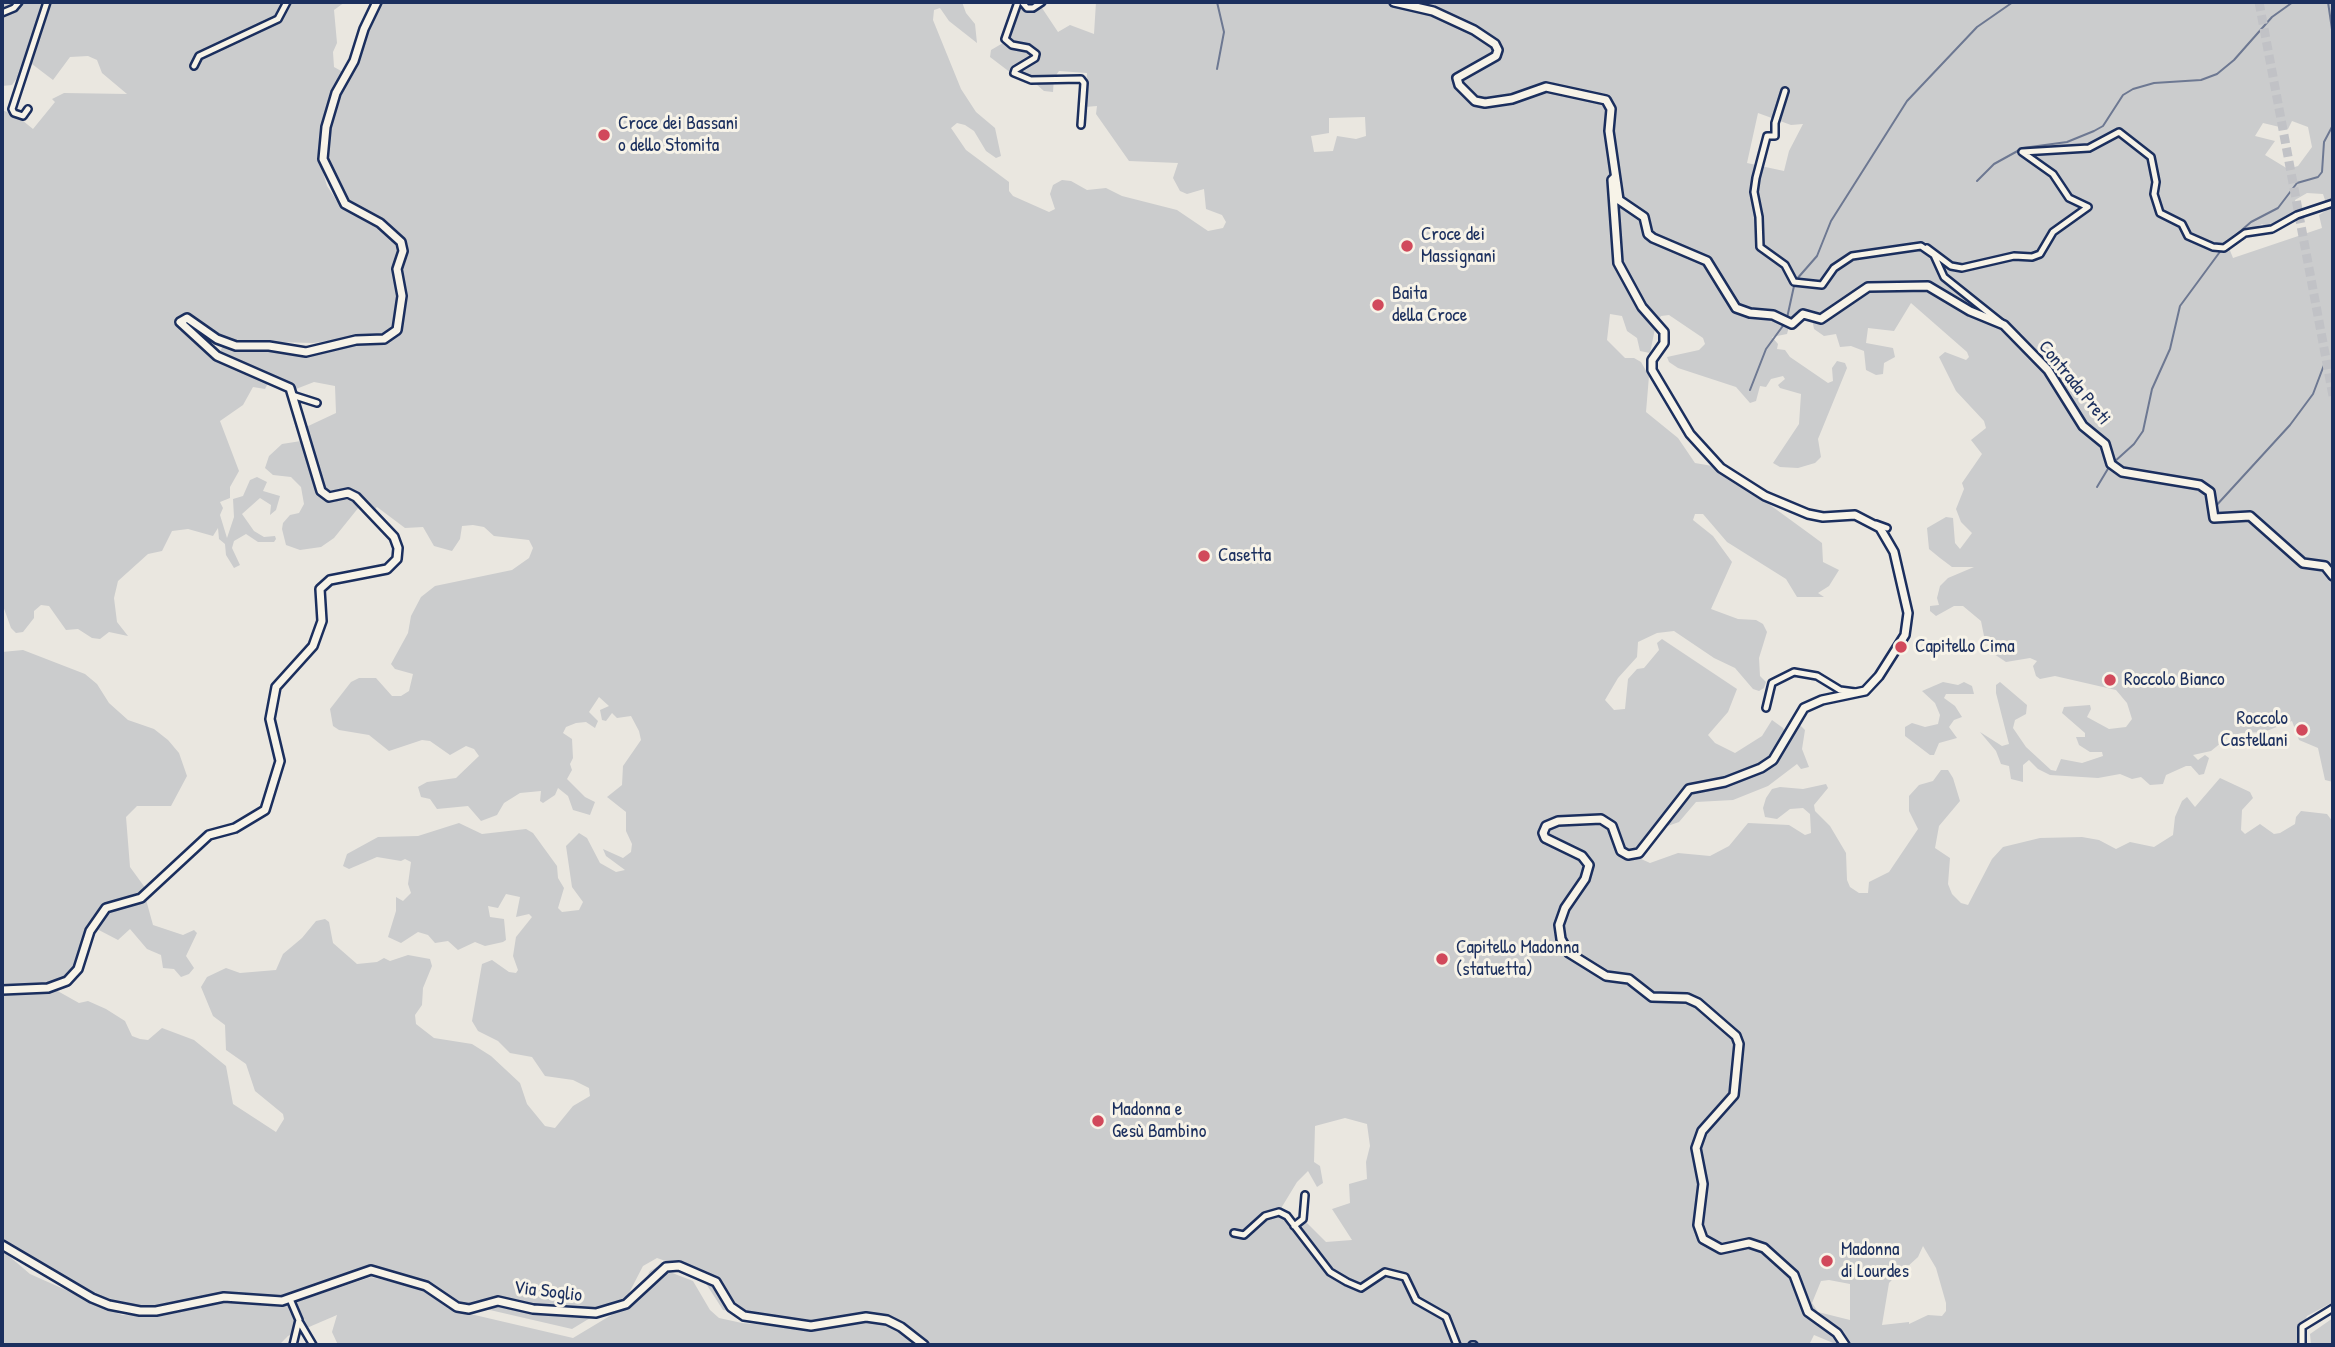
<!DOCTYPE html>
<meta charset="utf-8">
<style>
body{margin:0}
#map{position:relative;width:2335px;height:1347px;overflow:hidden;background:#eae7e0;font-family:"Patrick Hand",sans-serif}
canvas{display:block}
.frame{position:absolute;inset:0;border:4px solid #1b2f5e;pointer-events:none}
</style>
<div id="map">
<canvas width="2335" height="1347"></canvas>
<div class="frame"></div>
</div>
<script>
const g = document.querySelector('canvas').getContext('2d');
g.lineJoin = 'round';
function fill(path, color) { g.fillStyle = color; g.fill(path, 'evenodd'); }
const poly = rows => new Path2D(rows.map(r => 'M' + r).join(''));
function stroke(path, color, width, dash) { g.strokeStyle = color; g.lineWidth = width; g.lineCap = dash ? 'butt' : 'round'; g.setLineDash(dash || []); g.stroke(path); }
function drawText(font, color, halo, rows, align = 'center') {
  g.font = font + ' "Patrick Hand",sans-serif'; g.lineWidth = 6; g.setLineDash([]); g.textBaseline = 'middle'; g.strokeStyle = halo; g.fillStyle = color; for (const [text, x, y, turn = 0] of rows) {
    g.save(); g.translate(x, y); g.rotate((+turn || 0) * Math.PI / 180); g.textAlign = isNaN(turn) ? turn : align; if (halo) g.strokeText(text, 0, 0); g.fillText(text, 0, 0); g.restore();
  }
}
fill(poly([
 [2,2,345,2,334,10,337,43,333,52,334,67,343,72,331,92,319,143,319,159,327,186,337,201,392,236,401,248,396,324,386,333,313,343,237,341,210,330,195,318,184,314,180,317,177,322,180,327,189,331,207,351,269,381,265,389,253,387,243,405,220,421,239,471,230,487,230,498,220,502,223,508,220,515,227,538,234,517,233,499,243,496,250,480,257,477,267,482,263,491,280,496,276,510,270,515,271,505,260,498,242,514,254,531,264,537,275,536,276,539,274,542,258,542,246,534,234,541,232,548,240,565,234,568,226,555,225,544,219,539,218,528,213,536,188,529,172,531,162,551,148,554,118,581,114,598,117,622,128,636,109,632,100,639,92,638,78,629,66,630,49,606,41,605,34,611,34,618,23,632,16,633,11,628,2,603,2,110,17,116,33,129,55,102,52,99,64,93,127,94,102,73,97,60,88,56,70,57,53,80,32,64,22,71,12,85,2,86],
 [381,2,962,2,966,13,975,24,977,43,949,21,940,8,934,10,933,20,961,89,976,112,995,128,1001,156,996,158,986,151,974,131,965,125,957,123,951,128,966,150,1009,182,1009,191,1013,196,1049,212,1055,209,1050,194,1053,185,1062,180,1071,181,1087,190,1106,188,1122,196,1177,210,1208,231,1223,228,1226,222,1222,215,1206,209,1204,189,1187,194,1180,191,1173,178,1178,163,1129,161,1096,114,1097,106,1085,107,1087,73,1059,71,1054,78,1053,92,1044,91,1028,77,1011,73,990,57,991,50,1003,43,1007,35,1016,2,1038,2,1058,32,1070,25,1094,34,1096,2,2333,2,2333,782,2325,780,2318,748,2299,740,2292,721,2264,732,2241,733,2227,738,2211,751,2193,755,2198,760,2205,755,2209,758,2204,774,2199,775,2191,766,2186,766,2166,775,2163,784,2150,785,2141,777,2132,779,2120,774,2098,778,2050,775,2038,769,2029,760,2023,765,2023,782,2011,779,2009,766,2001,764,1996,751,1980,732,2002,746,2009,744,1996,693,1996,685,2000,682,2027,705,2026,714,2015,720,2013,728,2026,747,2051,770,2056,771,2061,759,2082,763,2103,756,2102,752,2090,752,2079,745,2076,737,2085,737,2085,733,2062,713,2064,707,2090,705,2091,709,2087,717,2109,729,2126,727,2132,719,2127,703,2116,690,2055,676,2040,679,2036,676,2033,666,2037,661,2030,658,2006,662,1994,654,1990,641,1984,636,1981,621,1963,606,1954,606,1936,616,1930,611,1930,606,1939,605,1937,598,1940,586,1948,578,1974,567,1952,567,1940,558,1929,549,1927,528,1946,517,1953,518,1955,543,1960,549,1972,533,1961,522,1956,509,1964,489,1962,483,1982,454,1971,440,1986,428,1984,421,1956,391,1939,357,1945,352,1966,360,1969,357,1967,352,1911,303,1894,331,1868,328,1866,343,1893,348,1895,357,1884,363,1883,374,1876,375,1866,370,1864,351,1851,346,1840,347,1836,334,1824,336,1814,329,1812,319,1800,314,1792,316,1787,334,1772,337,1778,344,1777,349,1785,350,1790,357,1828,383,1833,381,1832,368,1837,361,1845,363,1847,368,1818,439,1821,457,1815,463,1798,468,1780,467,1773,463,1799,424,1801,394,1780,388,1778,385,1785,379,1783,376,1771,379,1766,387,1760,386,1756,401,1750,403,1736,387,1678,368,1669,362,1667,357,1699,350,1705,344,1703,338,1669,315,1661,316,1656,324,1650,353,1640,351,1637,338,1627,331,1622,316,1610,314,1607,340,1625,358,1634,358,1641,362,1649,376,1646,412,1678,438,1695,463,1718,467,1814,537,1822,543,1823,562,1839,570,1829,586,1818,593,1824,597,1797,597,1786,579,1727,542,1703,514,1695,514,1693,520,1713,536,1732,562,1711,609,1738,619,1756,620,1763,624,1767,632,1759,658,1760,676,1766,682,1764,688,1759,691,1753,689,1735,668,1714,658,1674,631,1657,633,1638,642,1637,657,1618,678,1605,700,1614,710,1625,709,1628,679,1637,669,1644,668,1659,650,1657,643,1662,639,1737,689,1728,712,1708,735,1715,743,1735,753,1762,736,1772,720,1783,728,1790,739,1800,725,1805,730,1802,749,1809,767,1801,769,1797,764,1768,786,1733,800,1696,802,1679,822,1662,828,1644,850,1639,858,1650,863,1678,853,1710,856,1729,846,1748,823,1789,825,1805,835,1811,833,1810,814,1803,808,1790,809,1777,819,1765,817,1763,808,1766,798,1772,789,1780,787,1803,789,1826,784,1828,788,1814,805,1815,811,1830,826,1846,853,1847,880,1850,887,1859,893,1868,893,1869,882,1889,872,1918,829,1909,811,1909,796,1919,785,1933,781,1941,770,1948,770,1953,778,1960,801,1939,826,1935,848,1950,858,1948,884,1952,894,1961,903,1968,905,1992,859,2003,847,2040,838,2082,837,2099,840,2116,849,2130,842,2154,847,2173,835,2175,817,2182,801,2187,797,2195,807,2220,778,2250,792,2253,798,2242,810,2241,830,2245,834,2260,824,2274,834,2280,833,2295,824,2296,817,2301,811,2327,814,2333,822,2333,1302,2307,1316,2296,1345,1838,1345,1814,1335,1809,1345,928,1345,909,1328,873,1315,843,1315,810,1322,723,1310,703,1279,691,1270,657,1258,643,1266,628,1295,572,1329,451,1301,426,1281,366,1269,279,1298,229,1292,160,1308,123,1307,77,1286,16,1250,2,1240,2,994,31,994,54,989,79,1003,88,1001,106,1009,125,1021,132,1036,140,1039,148,1040,162,1028,194,1040,226,1066,233,1104,276,1132,284,1119,283,1114,255,1091,246,1064,226,1050,225,1025,213,1016,201,987,207,977,226,968,240,973,276,970,283,954,302,938,316,921,325,919,329,922,333,943,357,964,377,962,384,958,390,961,408,955,430,959,432,966,423,988,422,1005,415,1015,416,1024,434,1038,472,1044,491,1056,520,1083,527,1104,545,1126,555,1128,573,1106,590,1096,589,1088,573,1080,545,1076,532,1057,510,1053,498,1041,478,1031,472,1021,482,964,492,960,509,972,516,973,518,970,513,956,516,937,532,917,529,914,516,917,520,897,506,894,498,908,488,906,490,917,504,919,506,940,503,942,485,946,475,942,458,950,448,941,435,943,428,935,418,932,401,943,388,937,396,911,396,897,403,901,411,893,408,884,411,862,405,859,401,861,377,857,349,869,343,866,347,854,378,837,418,836,459,823,482,834,526,829,533,833,557,866,558,878,564,888,558,908,562,912,579,910,583,902,572,887,566,846,579,833,587,838,600,863,616,872,625,870,606,856,603,849,623,858,631,852,632,844,626,831,626,812,607,797,622,785,623,766,641,740,639,731,631,716,617,718,612,713,606,721,602,720,600,710,609,706,599,697,589,712,598,721,595,728,586,722,576,723,566,727,563,733,572,739,573,758,570,764,572,770,567,779,585,797,595,802,590,815,573,810,568,796,558,788,555,795,543,803,540,801,541,791,520,793,504,803,497,815,481,821,468,806,437,809,430,799,421,797,418,787,427,782,456,778,479,756,474,749,466,746,450,755,430,741,422,740,389,751,369,735,339,730,333,726,330,709,351,682,359,678,376,678,392,696,401,696,409,691,413,674,395,669,391,664,408,633,411,616,421,597,435,586,512,570,529,558,533,548,529,540,494,536,484,527,473,525,462,526,460,539,452,551,434,546,423,527,405,528,377,507,373,511,356,495,327,493,304,428,336,413,335,386,314,382,296,389,280,378,220,351,224,345,300,354,394,336,402,327,407,292,401,270,408,245,396,230,342,195,326,159,326,141,338,94],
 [1758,113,1791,125,1803,124,1789,151,1784,171,1747,163],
 [1365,117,1366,136,1356,139,1337,136,1333,151,1314,152,1311,136,1329,133,1329,118],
 [2292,121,2308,127,2312,147,2298,166,2288,169,2265,155,2275,141,2255,136,2263,123,2288,129],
 [2307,193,2323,194,2328,209,2319,215,2322,228,2233,258,2227,243,2262,224,2269,228,2297,212,2295,200],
 [1345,1118,1367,1124,1370,1146,1366,1162,1367,1179,1349,1184,1350,1203,1332,1209,1352,1240,1326,1242,1307,1223,1294,1228,1280,1210,1297,1182,1308,1171,1317,1187,1323,1183,1320,1166,1314,1162,1315,1126],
 [1923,1246,1936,1268,1946,1303,1946,1311,1942,1316,1928,1315,1909,1324,1909,1322,1882,1325,1889,1283,1905,1266,1906,1268,1918,1257],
 [1829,1280,1850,1284,1850,1320,1818,1312,1812,1303,1821,1281],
 [301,441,321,498,331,502,350,499,359,507,334,538,321,547,300,550,286,545,282,529,283,523,290,515,299,513,304,504,301,487,291,477,273,475,265,468,269,456,282,444],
 [23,650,85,674,97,684,109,703,128,720,154,729,168,740,179,753,187,776,171,806,137,806,126,817,130,867,146,889,100,908,84,933,74,965,67,975,47,984,2,987,2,652],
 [1943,682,1958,685,1964,682,1972,686,1974,694,1946,694,1944,698,1955,706,1962,717,1954,720,1949,727,1957,738,1939,743,1934,755,1930,755,1905,736,1905,727,1912,723,1925,727,1938,724,1940,715,1935,703,1922,691],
 [145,896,153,925,183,935,194,930,197,933,186,956,194,968,189,974,181,977,174,969,163,968,161,955,147,949,130,929,118,940,95,928,105,913,117,905],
 [2,1250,30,1274,122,1315,162,1316,229,1301,281,1307,371,1277,423,1289,449,1309,573,1338,633,1302,650,1271,657,1267,693,1281,710,1310,719,1318,742,1323,806,1328,862,1319,900,1330,921,1345,338,1345,332,1332,337,1315,288,1336,279,1345,2,1345],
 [2333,1318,2333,1345,2311,1345,2310,1334]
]), '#cbcccd');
stroke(poly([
 [2328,2,2333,36],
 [1217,69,1224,32,1217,2],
 [1977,181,1994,164,2023,148,2067,142,2094,131,2103,126,2123,95,2133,89,2154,83,2201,80,2217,74,2234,60,2272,17,2293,2],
 [2228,242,2251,222,2278,208,2297,183,2318,177,2322,172,2324,142,2333,125],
 [1796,280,1817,256,1831,221,1907,101,1977,27,2013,2],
 [1787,318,1794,286],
 [1750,390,1766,349,1785,323],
 [2113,463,2134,444,2143,431,2152,389,2170,349,2180,306,2222,249],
 [2097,487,2109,467],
 [2214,508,2290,425,2313,394,2324,365,2333,361]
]), '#6d7892', 2);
stroke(poly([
 [2259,2,2333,396]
]), '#c1c2c6', 9, [9, 4.5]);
const street = poly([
 [1018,2,1005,39,1012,45,1028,48,1036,54,1035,58,1015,70,1014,73,1031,80,1081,79,1084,83,1081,125],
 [1022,2,1027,8,1033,8,1042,2],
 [2,13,14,8,19,2],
 [194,66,199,56,278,19,287,2],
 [1785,91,1775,123,1775,136,1767,136,1756,178,1754,192,1759,217,1760,247,1785,265,1794,282,1822,285,1834,268,1852,256,1921,246,1934,255,1944,277,2004,325],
 [28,109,23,116,14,113,12,109,47,2],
 [1927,248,1951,266,1962,268,2014,256,2032,257,2040,254,2053,232,2088,207,2069,198,2053,174,2022,152,2089,148,2119,132,2151,157,2156,182,2154,194,2160,213,2182,224,2188,236,2213,247,2224,248,2245,233,2272,229,2297,215,2333,203],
 [292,395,317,403],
 [1876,524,1887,528],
 [1766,708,1772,683,1794,672,1817,676,1840,690,1855,692],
 [1294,1226,1303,1219,1305,1195],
 [1234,1233,1244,1235,1265,1216,1279,1212,1287,1216,1330,1272,1347,1282,1361,1288,1385,1272,1405,1277,1416,1300,1446,1317,1457,1345],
 [290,1299,299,1320,293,1345],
 [300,1323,313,1345],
 [1472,1345,1474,1345],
 [2302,1345,2302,1327,2333,1308]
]);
const secondary = poly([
 [1394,2,1433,11,1474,30,1495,44,1498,50,1496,56,1457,78,1459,85,1475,101,1485,103,1512,99,1546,87,1606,100,1611,109,1609,131,1619,200,1644,217,1648,234,1653,238,1707,261,1736,308,1750,313,1773,315,1792,324,1803,314,1821,319,1868,287,1928,286,1970,311,2004,325,2048,370,2083,426,2105,444,2111,464,2122,472,2200,485,2210,492,2214,518,2250,516,2303,563,2325,566,2333,576],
 [1615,177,1612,180,1618,263,1642,307,1664,332,1664,343,1652,360,1652,370,1690,434,1721,468,1765,496,1808,514,1823,517,1855,515,1880,528,1894,552,1908,613,1905,635,1879,676,1865,691,1822,700,1804,708,1773,760,1761,768,1725,782,1689,789,1639,853,1628,855,1621,851,1612,826,1601,819,1558,821,1546,826,1543,833,1545,838,1582,856,1589,865,1585,879,1565,908,1559,925,1561,939,1569,953,1606,976,1629,979,1652,997,1687,998,1698,1003,1736,1036,1739,1044,1734,1095,1702,1131,1696,1148,1703,1184,1698,1225,1703,1239,1721,1249,1749,1243,1764,1248,1794,1275,1808,1312,1837,1333,1845,1345],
 [2,990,48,988,67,981,78,969,90,931,106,908,141,898,209,835,235,828,265,810,280,761,270,719,276,687,313,646,322,621,320,589,330,580,387,569,397,559,398,548,394,537,356,497,348,493,329,497,321,491,290,388,217,356,180,322,187,318,217,339,236,346,269,346,306,352,356,340,384,339,397,330,402,296,397,269,403,251,401,242,380,223,345,204,323,159,326,127,336,93,354,61,364,29,377,2],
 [2,1245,92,1298,109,1305,140,1311,156,1311,224,1297,282,1301,371,1270,426,1286,457,1307,469,1309,498,1301,533,1309,596,1313,626,1304,666,1267,679,1266,716,1282,731,1307,744,1316,811,1326,866,1317,887,1320,901,1327,924,1345]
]);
stroke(street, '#1b2f5e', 10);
stroke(secondary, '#1b2f5e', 12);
stroke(street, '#f7f3e8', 5);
stroke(secondary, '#f7f3e8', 7);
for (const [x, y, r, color] of [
 [604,135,7,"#d1495b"],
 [1407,246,7,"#d1495b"],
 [1378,305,7,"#d1495b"],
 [1204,556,7,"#d1495b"],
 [1901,647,7,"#d1495b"],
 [2110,680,7,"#d1495b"],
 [2302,730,7,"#d1495b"],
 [1442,959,7,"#d1495b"],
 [1098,1121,7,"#d1495b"],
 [1827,1261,7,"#d1495b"]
]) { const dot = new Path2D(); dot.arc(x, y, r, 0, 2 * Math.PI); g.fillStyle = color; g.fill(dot); stroke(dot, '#f7f3e8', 2.5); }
drawText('19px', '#1b2f5e', '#f7f3e8', [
 ["Croce dei Bassani",618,124],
 ["o dello Stomita",618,146],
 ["Croce dei",1421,235],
 ["Massignani",1421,257],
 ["Baita",1392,294],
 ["della Croce",1392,316],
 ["Casetta",1218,556],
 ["Capitello Cima",1915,647],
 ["Roccolo Bianco",2124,680],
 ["Roccolo",2288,719,"right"],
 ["Castellani",2288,741,"right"],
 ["Capitello Madonna",1456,948],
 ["(statuetta)",1456,970],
 ["Madonna e",1112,1110],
 ["Gesù Bambino",1112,1132],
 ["Madonna",1841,1250],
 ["di Lourdes",1841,1272]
], 'left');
drawText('19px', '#1b2f5e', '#f7f3e8', [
 ["Contrada Preti",2074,383,51],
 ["Via Soglio",548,1292,7]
]);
</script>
